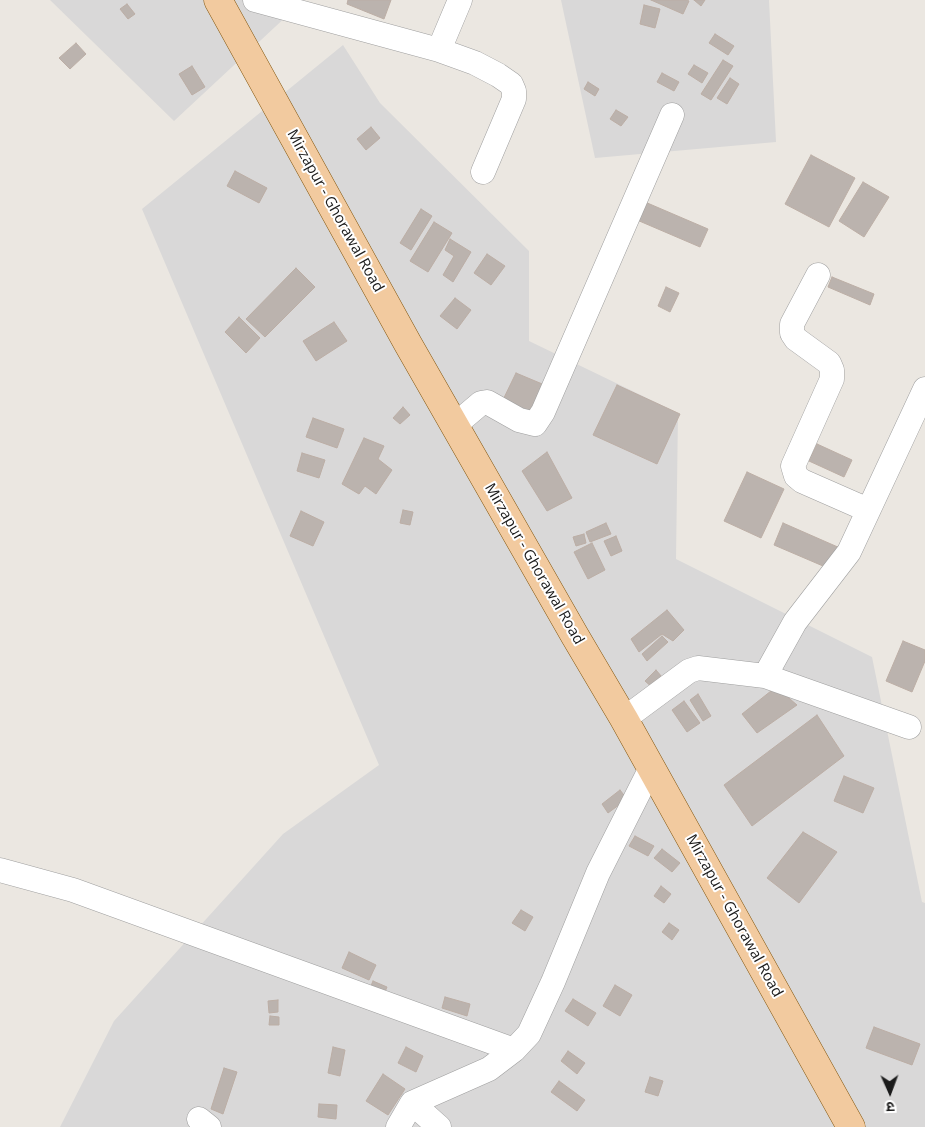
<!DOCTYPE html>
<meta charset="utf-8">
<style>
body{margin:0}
#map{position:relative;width:925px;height:1127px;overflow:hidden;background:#ebe7e1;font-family:"Open Sans","Noto Sans Devanagari",sans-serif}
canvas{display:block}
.north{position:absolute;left:865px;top:1067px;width:50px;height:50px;-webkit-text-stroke:4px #fff;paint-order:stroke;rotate:178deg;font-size:14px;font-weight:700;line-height:20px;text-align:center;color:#1b1b1b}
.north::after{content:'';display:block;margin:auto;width:18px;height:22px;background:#1b1b1b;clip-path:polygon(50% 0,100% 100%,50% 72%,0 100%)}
</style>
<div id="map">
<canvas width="925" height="1127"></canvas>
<div class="north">उ</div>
</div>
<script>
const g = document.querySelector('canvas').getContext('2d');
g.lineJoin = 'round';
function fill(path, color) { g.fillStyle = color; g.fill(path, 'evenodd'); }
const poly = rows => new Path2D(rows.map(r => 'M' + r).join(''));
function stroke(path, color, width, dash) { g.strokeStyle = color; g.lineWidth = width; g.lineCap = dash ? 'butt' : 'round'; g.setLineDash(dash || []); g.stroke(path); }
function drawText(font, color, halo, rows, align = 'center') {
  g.font = font + ' "Open Sans",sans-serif'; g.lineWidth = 4; g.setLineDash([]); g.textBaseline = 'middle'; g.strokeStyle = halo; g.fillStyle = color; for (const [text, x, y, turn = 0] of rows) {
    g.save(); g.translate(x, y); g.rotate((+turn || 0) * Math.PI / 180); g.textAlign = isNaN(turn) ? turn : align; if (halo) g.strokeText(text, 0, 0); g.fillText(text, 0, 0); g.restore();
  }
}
fill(poly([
 [50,0,304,0,174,121],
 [561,0,769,0,776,142,595,158],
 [343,45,380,103,529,251,529,341,678,413,676,559,872,657,922,902,925,903,925,1127,60,1127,114,1021,283,834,379,765,142,209]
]), '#d9d8d8');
const building = poly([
 [348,0,391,0,384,19,347,4,348,0],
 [651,0,687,0,689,1,683,14,651,0],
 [694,0,705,0,701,6,694,0],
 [127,4,135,14,128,19,120,9,127,4],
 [644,5,660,9,655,28,640,24,644,5],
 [715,34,734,46,728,55,709,43,715,34],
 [76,43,86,54,70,69,59,58,76,43],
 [723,60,733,66,711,100,701,94,723,60],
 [694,65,708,73,702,83,688,74,694,65],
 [192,66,205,87,192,95,179,74,192,66],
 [662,73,679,82,674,91,657,82,662,73],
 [730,78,739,84,727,104,717,98,730,78],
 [588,82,599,89,595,96,584,89,588,82],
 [616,110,628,117,621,126,610,119,616,110],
 [371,127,380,138,366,150,357,139,371,127],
 [811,155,855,178,829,227,785,204,811,155],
 [235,171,267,188,259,203,227,186,235,171],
 [863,182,889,197,864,237,839,221,863,182],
 [645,202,708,229,700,247,637,220,645,202],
 [421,209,432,216,411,250,400,243,421,209],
 [434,222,452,233,428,272,410,261,434,222],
 [450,239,471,252,453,282,443,275,454,256,445,250,450,239],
 [487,254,505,266,491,285,474,273,487,254],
 [296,268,315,287,265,337,246,319,296,268],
 [832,277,874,294,870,305,828,287,832,277],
 [666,287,679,293,670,312,658,306,666,287],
 [455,298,471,310,457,329,440,316,455,298],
 [239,317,260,338,246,353,225,332,239,317],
 [334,322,347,341,316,361,303,341,334,322],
 [516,373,547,386,531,420,500,406,516,373],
 [617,385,680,414,657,464,593,435,617,385],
 [403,407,410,415,400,424,393,418,403,407],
 [313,418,344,429,337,448,306,437,313,418],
 [364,438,384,446,378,459,392,470,376,494,365,486,359,494,342,484,364,438],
 [817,444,852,460,844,477,809,461,817,444],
 [547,452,572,498,547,511,522,471,547,452],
 [302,453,325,460,319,478,297,471,302,453],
 [747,472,784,489,761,538,724,521,747,472],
 [403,510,413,512,410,525,400,523,403,510],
 [301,511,324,522,313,546,290,536,301,511],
 [606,523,611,534,590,542,586,532,606,523],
 [783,523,840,548,830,569,774,545,783,523],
 [584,534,586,543,576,546,573,537,584,534],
 [616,536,622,551,611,556,604,541,616,536],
 [592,543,605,570,588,579,574,552,592,543],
 [667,610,684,630,673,641,662,634,639,652,631,639,667,610],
 [662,636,668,642,647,661,642,654,662,636],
 [903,641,925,650,925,661,912,692,886,681,903,641],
 [656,670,662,677,653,688,645,681,656,670],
 [776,687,797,705,757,733,742,714,776,687],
 [698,694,711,716,703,721,690,700,698,694],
 [684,701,700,723,687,732,672,710,684,701],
 [817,715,844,756,752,826,724,785,817,715],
 [844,776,874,788,863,813,834,801,844,776],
 [620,790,627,799,608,813,602,804,620,790],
 [803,832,837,852,799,903,767,878,803,832],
 [635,836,654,846,648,856,629,846,635,836],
 [662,849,680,863,672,872,654,858,662,849],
 [661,886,671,894,664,903,654,896,661,886],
 [521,910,533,917,525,931,512,923,521,910],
 [669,923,679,930,672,940,662,932,669,923],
 [349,952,376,965,369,980,342,968,349,952],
 [373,981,387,987,382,999,368,993,373,981],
 [615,985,632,995,620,1016,603,1006,615,985],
 [445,997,470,1004,467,1016,442,1008,445,997],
 [573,999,596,1013,588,1026,565,1011,573,999],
 [278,1000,278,1012,269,1013,268,1001,278,1000],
 [270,1016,279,1017,279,1025,269,1025,270,1016],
 [874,1027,920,1044,912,1065,866,1048,874,1027],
 [333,1047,345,1050,340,1076,328,1073,333,1047],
 [406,1047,423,1056,416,1072,398,1063,406,1047],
 [568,1051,585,1063,577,1074,561,1061,568,1051],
 [224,1068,237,1072,223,1114,211,1109,224,1068],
 [383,1074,405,1089,388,1115,366,1101,383,1074],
 [650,1077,663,1081,658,1096,645,1092,650,1077],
 [559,1081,585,1100,577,1111,551,1092,559,1081],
 [319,1104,337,1105,336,1119,318,1117,319,1104]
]);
fill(building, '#bbb3ae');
stroke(building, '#bcaea5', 1);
const minor = poly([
 [255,0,439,50,460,0],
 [439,50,475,63,498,75,511,84,514,91,514,99,483,172],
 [818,275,792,324,792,333,796,339,829,363,832,370,832,379,793,466,796,476,802,481,868,510],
 [455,425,481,403,487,402,519,420,535,424,543,412,672,115],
 [765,676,909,727],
 [624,719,689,671,698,668,765,676,795,622,849,552,925,389],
 [0,870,73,890,514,1050],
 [412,1103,439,1127],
 [199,1119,209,1127],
 [398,1127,412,1103,489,1069,514,1050,529,1034,553,982,598,873,651,768]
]);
const major = poly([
 [218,0,408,344,575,636,624,719,851,1127]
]);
stroke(minor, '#9f9f9f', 25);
stroke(major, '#84560d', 29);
stroke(minor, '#fff', 24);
stroke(major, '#f2ca9f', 28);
drawText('15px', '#1b1b1b', '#fff', [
 ["Mirzapur - Ghorawal Road",335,211,61],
 ["Mirzapur - Ghorawal Road",534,564,60],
 ["Mirzapur - Ghorawal Road",734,916,61]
]);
</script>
